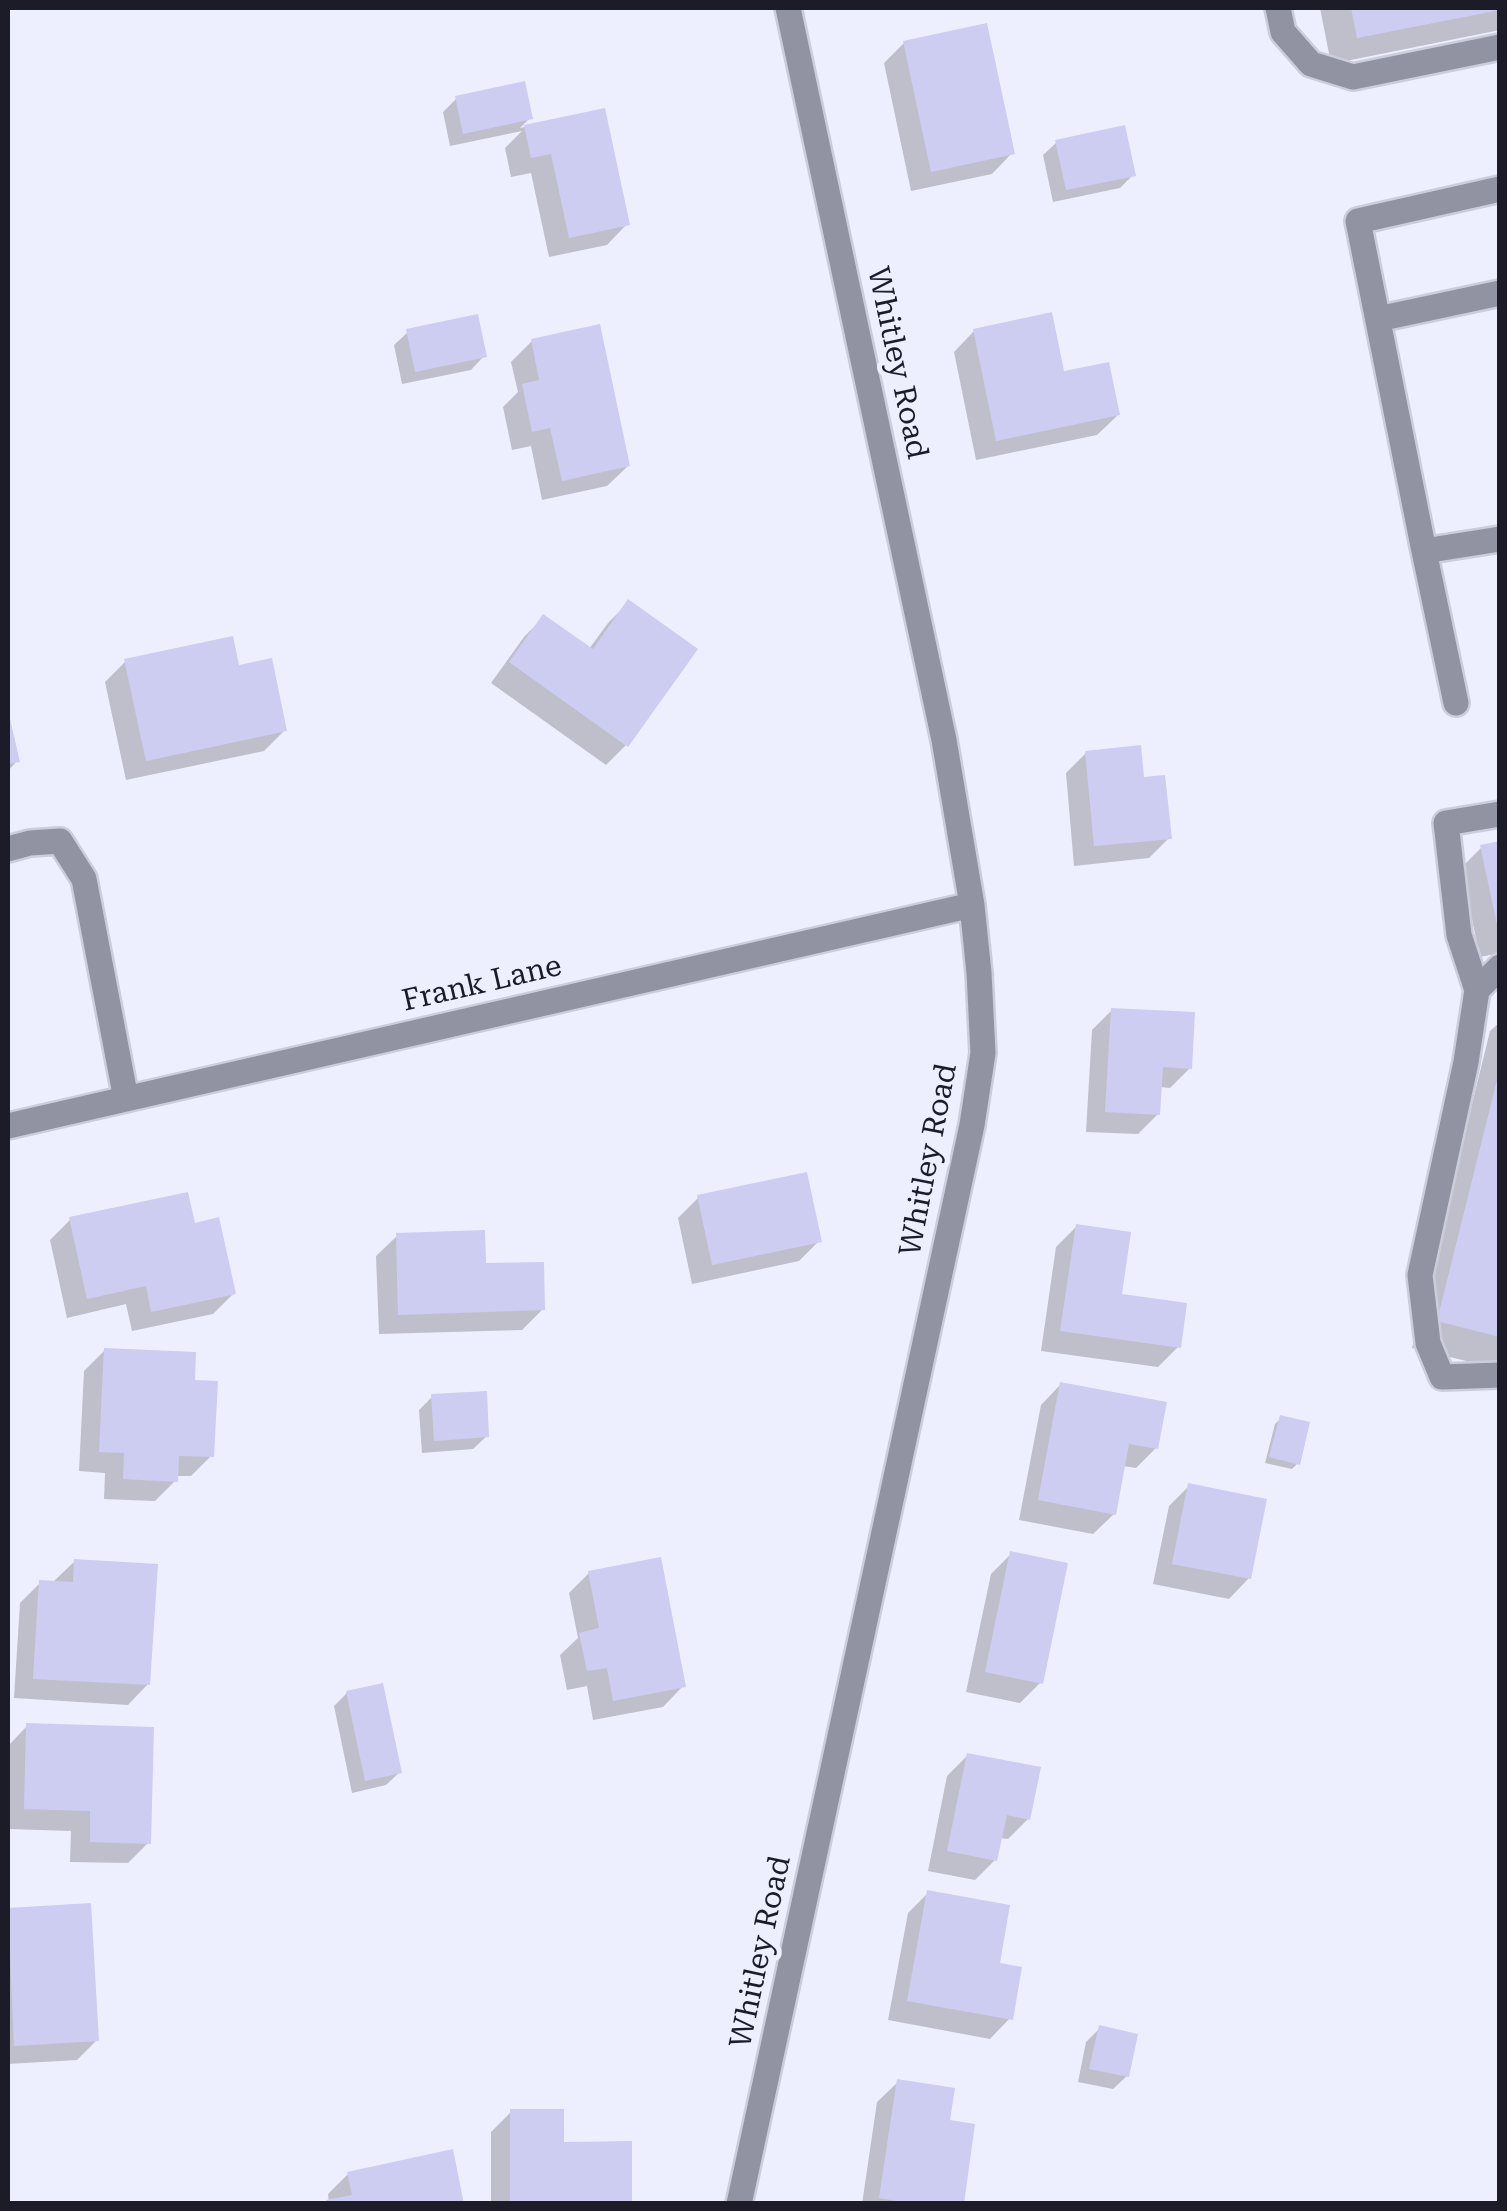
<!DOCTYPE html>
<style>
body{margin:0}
#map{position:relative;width:1507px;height:2211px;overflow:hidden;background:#eeeffe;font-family:"Roboto Serif",serif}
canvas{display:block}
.frame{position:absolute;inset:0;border:10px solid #1c1c29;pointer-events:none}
</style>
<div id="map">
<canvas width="1507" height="2211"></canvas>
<div class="frame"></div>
</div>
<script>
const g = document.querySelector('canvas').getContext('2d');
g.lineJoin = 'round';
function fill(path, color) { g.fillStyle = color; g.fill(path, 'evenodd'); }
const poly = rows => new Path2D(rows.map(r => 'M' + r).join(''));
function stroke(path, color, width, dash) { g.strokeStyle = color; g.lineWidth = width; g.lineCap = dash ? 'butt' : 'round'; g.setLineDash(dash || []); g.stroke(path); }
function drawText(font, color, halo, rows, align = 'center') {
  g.font = font + ' "Roboto Serif",serif'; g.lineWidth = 10; g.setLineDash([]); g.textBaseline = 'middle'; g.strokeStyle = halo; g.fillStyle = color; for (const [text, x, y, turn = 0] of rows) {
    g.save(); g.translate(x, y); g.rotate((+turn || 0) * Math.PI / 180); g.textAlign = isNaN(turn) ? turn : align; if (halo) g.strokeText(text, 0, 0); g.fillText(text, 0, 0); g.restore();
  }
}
fill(poly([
 [1320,8,1500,8,1500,30,1331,64],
 [904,43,1012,153,992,174,911,191,884,63],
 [456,99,530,118,520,128,603,111,627,224,607,245,549,257,531,173,511,177,505,148,522,131,450,146,443,112],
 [1057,142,1133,175,1120,188,1053,202,1043,155],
 [974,331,1062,374,1118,415,1097,435,976,460,954,352],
 [408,332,484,356,471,370,402,384,394,345],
 [532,341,628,466,607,486,542,500,531,446,512,450,503,407,518,392,511,362],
 [628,603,626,745,606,765,491,683,524,637,544,617,589,649,608,623],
 [125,662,237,668,285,730,264,751,126,780,105,682],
 [8,714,17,761,8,771],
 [1086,753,1142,780,1169,838,1149,858,1074,866,1066,773],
 [1500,844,1500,953,1480,957,1461,868,1481,848],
 [1112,1010,1190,1068,1170,1088,1160,1087,1158,1114,1138,1134,1086,1132,1092,1030],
 [1500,1022,1500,1369,1412,1348,1490,1031],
 [699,1197,819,1241,799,1261,692,1284,678,1218],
 [70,1220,193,1226,233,1294,213,1314,132,1331,126,1304,67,1318,50,1240],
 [1077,1226,1119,1296,1178,1347,1158,1367,1041,1351,1056,1247],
 [397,1236,484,1266,543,1309,522,1330,379,1334,376,1256],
 [105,1350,192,1382,211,1456,191,1476,175,1476,175,1481,155,1501,104,1499,105,1473,79,1471,84,1371],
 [1061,1384,1156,1448,1136,1468,1123,1466,1114,1514,1093,1534,1019,1520,1041,1405],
 [432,1397,487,1436,473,1449,422,1453,419,1410],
 [1281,1418,1298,1463,1292,1469,1265,1463,1275,1424],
 [1189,1486,1249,1578,1229,1599,1153,1584,1169,1506],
 [1011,1554,1040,1683,1020,1703,966,1692,991,1574],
 [75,1561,148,1684,128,1705,14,1698,20,1603,40,1583,54,1581],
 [589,1573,683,1686,663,1707,593,1720,587,1686,567,1690,560,1655,578,1638,569,1593],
 [347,1693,400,1772,386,1785,352,1793,334,1706],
 [27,1726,148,1843,128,1863,70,1862,71,1831,8,1829,8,1746],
 [968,1755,1028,1819,1008,1839,1000,1838,995,1860,975,1880,928,1871,947,1776],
 [928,1893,997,1965,1010,2018,990,2039,888,2020,908,1913],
 [89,1906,97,2040,77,2060,8,2064,8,1911],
 [1100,2028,1127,2076,1113,2089,1078,2082,1086,2042],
 [898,2082,948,2122,961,2204,862,2204,877,2102],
 [511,2112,561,2145,629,2204,491,2204,491,2132],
 [348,2174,462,2204,326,2204,329,2202,328,2194]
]), '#0003');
fill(poly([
 [1351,8,1500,8,1500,10,1357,38],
 [987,23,1015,154,931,172,903,41],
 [525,81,533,119,463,134,455,96],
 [605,108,630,225,569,238,551,154,531,158,524,125],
 [1125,125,1136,176,1066,190,1055,140],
 [1052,312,1064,371,1109,362,1120,415,996,441,973,329],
 [478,314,487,357,415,372,406,329],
 [600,324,630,466,562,481,550,428,532,432,522,384,539,380,531,339],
 [628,599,698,649,628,747,509,662,543,614,593,649],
 [233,636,239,665,272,658,287,731,146,761,124,659],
 [8,710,20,762,8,764],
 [1141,745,1144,777,1165,775,1172,839,1094,846,1085,751],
 [1500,841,1500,928,1498,929,1480,845],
 [1111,1008,1195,1012,1192,1069,1163,1067,1160,1115,1105,1112],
 [1498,1076,1500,1076,1500,1337,1437,1321],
 [807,1172,822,1242,712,1265,697,1195],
 [188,1192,195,1223,219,1217,236,1294,151,1312,146,1286,87,1299,69,1217],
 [1076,1224,1131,1232,1122,1294,1187,1303,1181,1348,1060,1331],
 [485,1230,486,1263,544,1262,545,1310,398,1315,396,1233],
 [104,1348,196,1352,195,1380,218,1381,214,1457,179,1456,178,1482,123,1479,124,1453,99,1452],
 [1060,1382,1167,1402,1158,1449,1129,1444,1116,1515,1038,1500],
 [487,1391,489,1437,434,1441,431,1394],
 [1280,1415,1310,1422,1300,1465,1269,1457],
 [1188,1483,1267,1499,1251,1579,1172,1564],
 [1010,1551,1068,1563,1043,1684,985,1672],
 [661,1557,686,1687,613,1701,607,1668,587,1671,579,1633,599,1628,588,1571],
 [74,1559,158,1564,150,1685,33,1679,39,1580,73,1582],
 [383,1683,402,1773,365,1781,346,1691],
 [26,1723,154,1727,151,1844,90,1842,90,1811,24,1809],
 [967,1753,1041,1767,1030,1820,1007,1815,997,1861,947,1851],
 [927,1890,1010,1905,1000,1963,1022,1967,1013,2020,907,2001],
 [91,1903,99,2041,14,2046,8,1908],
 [1099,2025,1138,2034,1129,2077,1089,2069],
 [897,2079,955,2088,950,2120,975,2124,964,2204,915,2204,879,2198],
 [510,2109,564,2109,564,2142,632,2141,632,2204,510,2204],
 [453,2149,464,2204,327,2204,326,2200,352,2195,347,2172]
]), '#cccdf1');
const minor = poly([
 [1278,8,1283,32,1311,64,1353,77,1500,47],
 [1500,189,1358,221,1424,551,1500,539],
 [1378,319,1500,293],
 [1424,551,1456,703],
 [8,849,30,843,60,841,84,879,126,1099],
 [1500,967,1477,990,1466,1062,1420,1275,1428,1343,1442,1377,1500,1375],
 [1477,990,1459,935,1446,823,1500,814],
 [8,1126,972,905],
 [739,2204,972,1125,983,1053,979,973,972,905,944,740,788,8]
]);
stroke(minor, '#cccddc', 30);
stroke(minor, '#9293a2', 25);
drawText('30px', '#1c1c29', '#eeeffe', [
 ["Whitley Road",897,363,78],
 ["Frank Lane",482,984,-13],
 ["Whitley Road",929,1160,-79],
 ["Whitley Road",761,1952,-78]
]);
</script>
